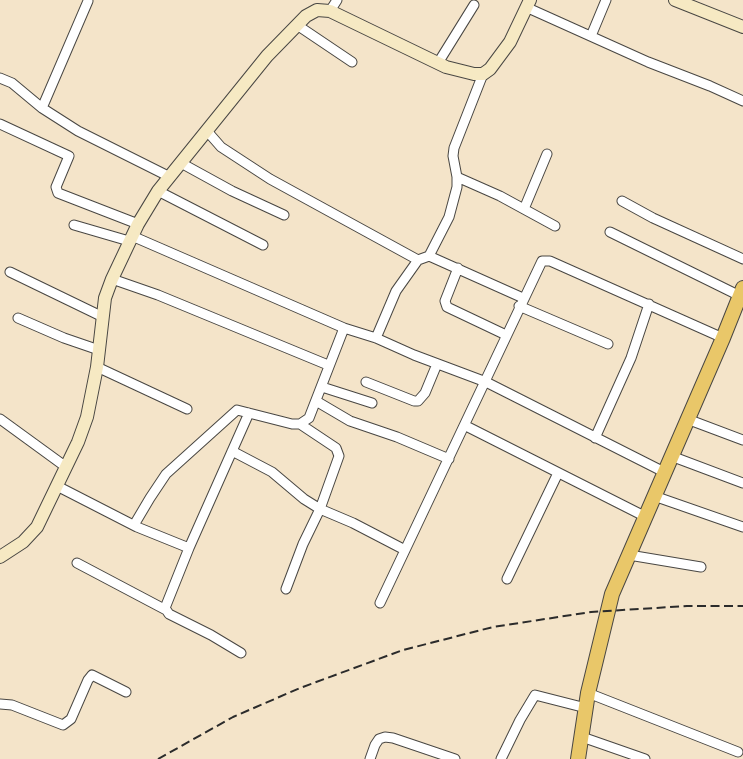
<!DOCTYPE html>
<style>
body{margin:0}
canvas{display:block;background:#f4e4c9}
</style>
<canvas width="743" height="759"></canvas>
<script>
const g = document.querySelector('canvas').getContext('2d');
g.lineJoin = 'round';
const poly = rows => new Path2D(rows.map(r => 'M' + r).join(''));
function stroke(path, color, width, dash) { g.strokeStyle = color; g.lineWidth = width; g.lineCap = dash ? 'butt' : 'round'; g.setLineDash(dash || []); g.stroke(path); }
const street = poly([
 [528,8,648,62,710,86,743,101],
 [330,11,337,0],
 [297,25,352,62],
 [591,36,606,0],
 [438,63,474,5],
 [0,78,12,83,42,108,78,131,170,177],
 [42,108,88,1],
 [0,124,69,156,56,187,58,193,138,224],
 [207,131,221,147,270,179,418,260],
 [181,163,232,191,284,215],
 [457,177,500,196,555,226],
 [158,191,263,245],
 [622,201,653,218,743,259],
 [524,209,547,154],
 [74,225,129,241],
 [610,232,740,296],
 [132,236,344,328,376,338,414,355,486,382,664,472],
 [429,256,523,298],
 [458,268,445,301,447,307,506,335],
 [10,272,103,317],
 [112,279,158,295,328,365],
 [519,306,608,344],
 [18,318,64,338,99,350],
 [376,338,396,291,418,260,429,256,449,217,457,187,457,177,453,156,454,148,483,74],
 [97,367,187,409],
 [366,382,414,401,418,401,425,393,437,364],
 [322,387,372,403],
 [316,401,350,421,397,437,449,459],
 [0,419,66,467],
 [687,419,743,440],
 [466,426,646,517],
 [595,438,631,358,649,304],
 [232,451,272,472,304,499,320,509,353,523,405,550],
 [671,456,743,483],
 [57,486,137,527,189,548],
 [654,496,743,527],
 [134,525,150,498,166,474,237,410,292,424,300,424,309,418,344,328],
 [629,555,701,567],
 [77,563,166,610],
 [507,579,558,473],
 [286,589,303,544,320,509,339,456,336,448,300,424],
 [380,603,542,261,550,261,723,338],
 [241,653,211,635,169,614,165,608,189,548,249,413],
 [588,693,738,752],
 [0,704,12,705,63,725,71,719,88,680,92,675,126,692],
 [582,737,645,759],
 [370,759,375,745,379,739,385,737,393,738,455,759],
 [501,759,520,720,535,695,586,708]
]);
const secondary = poly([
 [675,0,743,27],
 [0,557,23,542,37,527,78,442,87,417,97,367,105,298,112,279,138,224,158,191,267,56,306,16,317,10,330,11,446,67,474,74,483,74,490,69,510,42,530,0]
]);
const primary = poly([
 [578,759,588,693,612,594,723,338,743,288]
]);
stroke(street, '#494743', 11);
stroke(secondary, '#494743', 14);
stroke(primary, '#494743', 16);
stroke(street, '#fff', 9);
stroke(secondary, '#f6e9c3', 12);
stroke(primary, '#e9c769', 14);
stroke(poly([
 [158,759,233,717,300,688,403,650,493,627,591,612,687,606,743,606]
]), '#2b2b2b', 2, [9, 4.5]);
</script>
